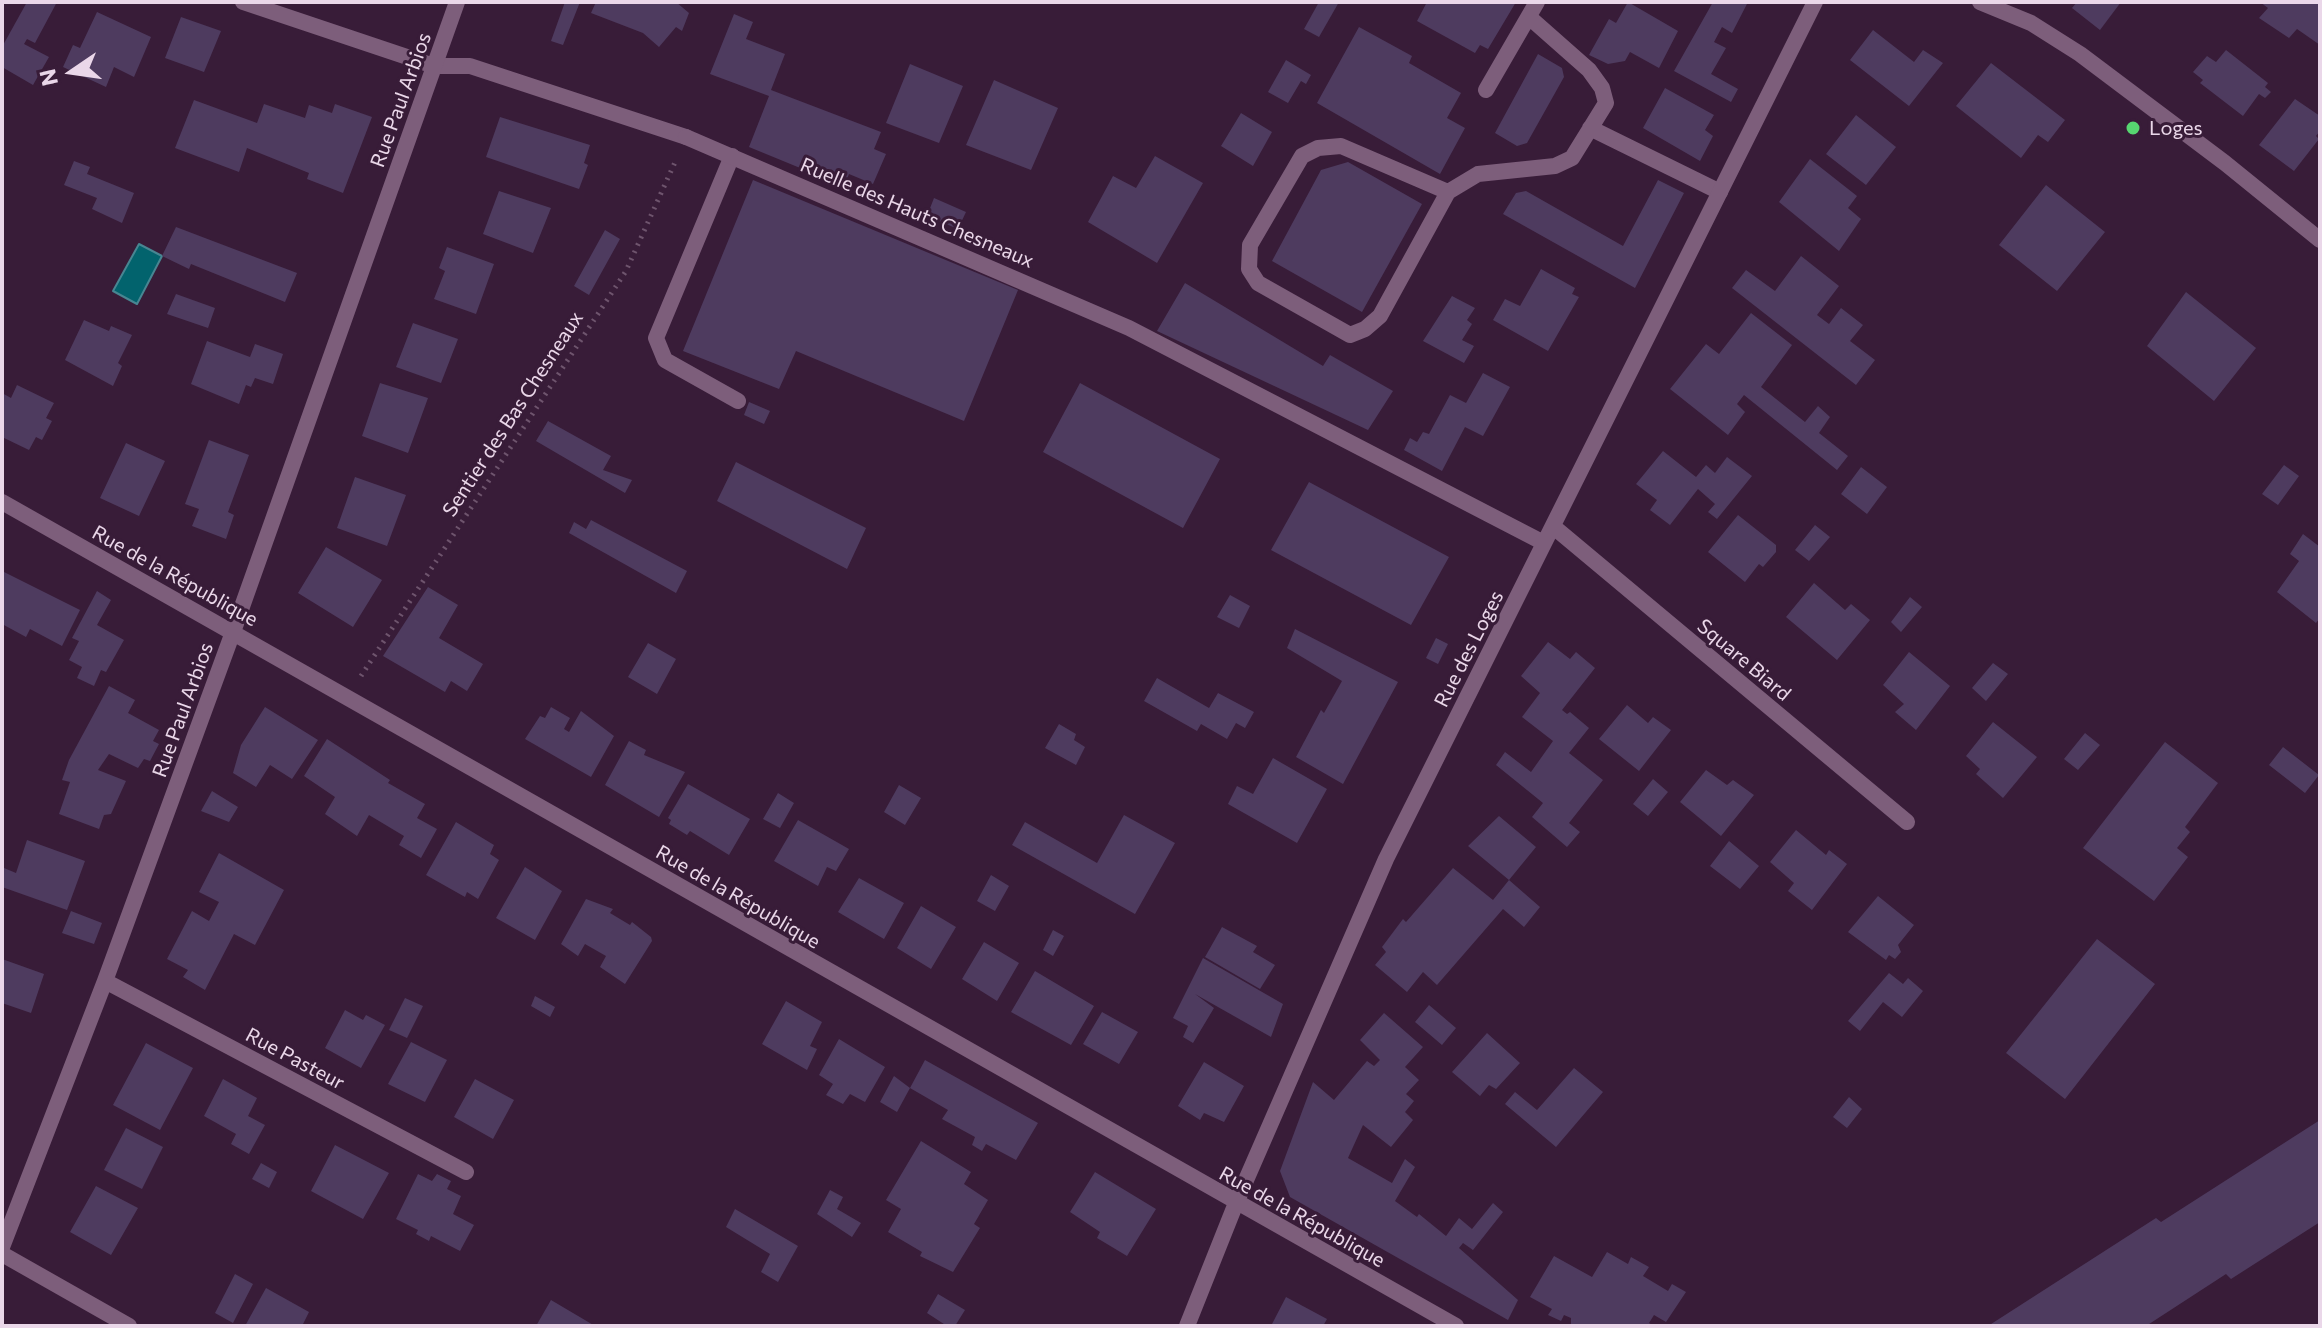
<!DOCTYPE html>
<meta charset="utf-8">
<style>
body{margin:0}
#map{position:relative;width:2322px;height:1328px;overflow:hidden;background:#381c38;font-family:Commissioner,sans-serif}
canvas{display:block}
.frame{position:absolute;inset:0;border:4px solid #ead7e9;pointer-events:none}
.north{position:absolute;left:32px;top:32px;width:80px;height:80px;-webkit-text-stroke:6px #381c38;paint-order:stroke;rotate:257deg;font-size:22px;font-weight:700;line-height:32px;text-align:center;color:#ead7e9}
.north::after{content:'';display:block;margin:auto;width:28px;height:36px;background:#ead7e9;clip-path:polygon(50% 0,100% 100%,50% 72%,0 100%)}
</style>
<div id="map">
<canvas width="2322" height="1328"></canvas>
<div class="frame"></div>
<div class="north">N</div>
</div>
<script>
const g = document.querySelector('canvas').getContext('2d');
g.lineJoin = 'round';
function fill(path, color) { g.fillStyle = color; g.fill(path, 'evenodd'); }
const poly = rows => new Path2D(rows.map(r => 'M' + r).join(''));
function stroke(path, color, width, dash) { g.strokeStyle = color; g.lineWidth = width; g.lineCap = dash ? 'butt' : 'round'; g.setLineDash(dash || []); g.stroke(path); }
function drawText(font, color, halo, rows, align = 'center') {
  g.font = font + ' Commissioner,sans-serif'; g.lineWidth = 6; g.setLineDash([]); g.textBaseline = 'middle'; g.strokeStyle = halo; g.fillStyle = color; for (const [text, x, y, turn = 0] of rows) {
    g.save(); g.translate(x, y); g.rotate((+turn || 0) * Math.PI / 180); g.textAlign = isNaN(turn) ? turn : align; if (halo) g.strokeText(text, 0, 0); g.fillText(text, 0, 0); g.restore();
  }
}
const water = poly([
 [139,244,162,256,137,304,113,291,139,244]
]);
fill(water, '#02636d');
stroke(water, '#488692', 2);
fill(poly([
 [27,2,57,2,35,43,27,39,24,44,49,57,33,85,2,67,2,47],
 [565,2,580,2,563,45,551,41],
 [596,2,676,2,689,13,682,31,676,27,659,47,643,33,591,13],
 [1319,2,1339,2,1319,37,1304,29],
 [1427,2,1516,2,1488,49,1480,45,1475,53,1417,21],
 [1628,2,1678,31,1659,68,1630,52,1625,61,1608,64,1589,55,1609,19,1616,23],
 [1713,2,1748,2,1732,33,1722,27,1714,42,1726,48,1711,74,1738,89,1731,102,1674,71],
 [2077,2,2121,2,2100,30,2072,8],
 [2260,2,2320,2,2320,45,2297,29,2289,38,2259,18,2268,8],
 [97,12,151,37,134,77,114,67,106,87,63,67,73,45,80,48],
 [734,14,753,22,746,39,785,54,771,90,881,132,874,149,886,154,873,184,849,174,844,186,749,147,769,96,710,74],
 [181,17,221,31,204,72,165,58],
 [1359,27,1412,56,1409,63,1461,93,1447,118,1465,128,1440,174,1317,103],
 [1873,30,1914,62,1923,50,1943,63,1909,106,1850,60],
 [2226,50,2268,83,2265,87,2271,92,2265,98,2259,94,2243,116,2200,83,2203,80,2193,72,2207,56,2216,62],
 [1538,54,1562,68,1564,77,1527,143,1517,146,1495,133],
 [1286,60,1311,75,1306,84,1301,81,1288,103,1268,92],
 [1991,63,2065,120,2048,142,2038,135,2021,158,1956,106],
 [910,64,963,86,939,143,886,123],
 [994,80,1058,108,1031,170,966,145],
 [1665,88,1714,115,1705,130,1713,136,1700,161,1643,128],
 [2295,99,2320,116,2320,131,2316,136,2319,139,2294,171,2259,145],
 [194,100,257,123,264,104,305,118,309,105,332,113,335,104,372,117,343,193,307,179,309,173,247,148,239,172,175,148],
 [1241,113,1272,132,1253,166,1221,146],
 [1856,115,1896,147,1866,185,1826,154],
 [500,117,590,145,584,163,588,165,579,189,486,157],
 [1155,156,1203,183,1157,263,1088,222,1113,176,1136,188],
 [1810,159,1857,196,1848,208,1861,219,1839,251,1779,202],
 [74,161,90,167,87,174,134,193,122,223,92,209,97,198,64,185],
 [1348,162,1422,204,1362,312,1272,261,1321,170],
 [753,180,1018,290,964,421,796,351,779,389,683,351],
 [1658,180,1684,193,1635,288,1503,214,1516,193,1526,191,1623,246],
 [2046,185,2105,232,2057,291,1999,245],
 [499,191,551,208,533,253,483,234],
 [934,198,966,212,958,229,927,216],
 [176,227,297,273,285,302,191,264,189,269,162,256],
 [605,230,620,239,589,295,574,286],
 [447,247,494,264,476,314,434,299,445,271,439,268],
 [1801,256,1839,286,1817,315,1829,324,1841,308,1863,325,1850,341,1875,360,1856,385,1732,288,1746,270,1775,291],
 [1541,269,1575,288,1572,294,1579,297,1548,351,1493,320,1505,299,1520,306],
 [1185,283,1323,366,1330,355,1393,391,1368,430,1157,331],
 [2186,292,2256,348,2214,401,2147,346],
 [176,294,215,308,208,328,167,314],
 [1452,296,1475,308,1467,320,1472,324,1462,340,1474,346,1464,363,1423,341],
 [1751,313,1792,345,1761,387,1805,422,1818,406,1830,417,1819,433,1848,456,1837,470,1744,395,1737,404,1745,412,1728,435,1670,389,1706,344,1719,354],
 [84,320,109,331,111,326,132,335,118,363,122,366,113,386,65,360],
 [413,323,458,339,441,383,396,367],
 [207,341,250,357,255,344,283,354,273,384,255,378,251,387,246,385,239,404,191,384],
 [1483,373,1510,387,1483,436,1465,427,1442,471,1404,450,1410,438,1417,442,1423,432,1429,434,1450,395,1466,403],
 [380,383,428,398,408,453,362,436],
 [1080,383,1220,459,1183,528,1043,452],
 [17,385,54,403,46,418,52,421,42,440,36,437,29,450,2,437,2,393,11,398],
 [749,402,770,411,764,424,744,415],
 [548,421,611,456,603,470,632,480,625,493,536,441],
 [209,440,249,455,228,512,234,515,226,539,192,526,199,509,185,504],
 [126,443,165,461,139,516,100,498],
 [1663,451,1696,477,1706,465,1715,473,1727,457,1752,476,1717,519,1708,512,1715,504,1698,489,1670,525,1650,510,1657,500,1636,484],
 [736,462,866,528,847,569,717,501],
 [2284,465,2299,476,2278,505,2262,494],
 [1861,467,1887,487,1867,514,1841,494],
 [355,477,406,495,387,546,337,528],
 [1309,482,1449,557,1411,625,1271,550],
 [1738,515,1776,545,1776,552,1763,567,1759,564,1745,582,1708,552],
 [591,520,687,571,676,593,569,533,574,522,586,529],
 [1815,525,1830,537,1809,561,1795,550],
 [2303,534,2320,547,2320,618,2316,623,2277,592,2299,561,2290,554],
 [326,547,382,580,353,627,298,593],
 [2,571,80,610,62,646,30,629,26,637,2,624],
 [1814,583,1845,610,1851,604,1870,620,1837,660,1786,617],
 [428,587,458,605,439,638,483,664,467,691,451,681,445,692,383,656],
 [97,591,111,600,97,625,124,640,106,672,101,670,94,686,77,678,82,667,69,660,79,641,72,638],
 [1230,595,1250,606,1239,628,1217,617],
 [1910,597,1922,607,1901,632,1891,622],
 [1295,629,1398,682,1343,784,1296,757,1321,710,1324,713,1342,681,1287,648],
 [1436,638,1448,644,1438,664,1426,658],
 [1548,642,1570,659,1576,652,1595,668,1562,710,1567,714,1570,712,1589,728,1569,753,1603,780,1569,823,1580,832,1567,847,1532,817,1543,803,1496,765,1505,752,1531,772,1553,741,1522,717,1540,693,1521,676],
 [648,643,676,659,657,694,628,677],
 [1909,652,1950,686,1916,730,1895,712,1904,704,1883,685],
 [1993,663,2008,674,1986,701,1972,688],
 [1157,678,1209,708,1218,693,1254,712,1245,728,1236,723,1227,739,1201,724,1197,731,1144,701],
 [109,686,135,700,128,713,159,730,153,741,159,744,150,761,144,759,138,768,109,754,98,770,126,781,111,814,104,815,99,829,59,814,70,782,62,780,69,760],
 [1627,705,1648,723,1653,717,1671,730,1639,771,1599,739],
 [265,707,318,740,292,779,270,765,256,787,233,773,241,745],
 [551,707,570,718,564,729,569,732,581,711,614,736,591,777,525,739,540,716,545,718],
 [1993,722,2037,757,2003,798,1976,774,1980,769,1966,756],
 [1059,724,1076,734,1074,740,1085,747,1076,765,1045,748],
 [2085,733,2100,745,2078,770,2064,759],
 [327,739,390,780,388,783,425,804,417,818,437,829,421,858,399,845,404,836,369,815,357,836,325,814,335,797,304,776],
 [629,741,646,750,644,755,685,772,659,817,605,785],
 [2165,742,2218,783,2185,827,2190,832,2177,848,2188,857,2154,901,2083,848],
 [2283,747,2319,775,2305,793,2269,765],
 [1273,758,1327,789,1297,843,1228,804,1237,786,1253,794],
 [1706,770,1727,785,1733,780,1754,795,1721,836,1680,802],
 [1653,779,1668,792,1648,816,1633,804],
 [688,784,750,819,729,855,690,831,687,835,669,824,671,820,668,818],
 [899,785,921,798,905,825,884,812],
 [212,791,238,807,229,822,201,811],
 [778,793,794,803,780,828,763,819],
 [1124,815,1175,843,1135,914,1012,845,1025,822,1097,863],
 [1499,816,1536,847,1509,880,1468,846],
 [798,820,849,849,836,871,827,867,818,886,774,861],
 [456,822,494,845,490,854,499,860,478,899,467,892,465,897,426,875],
 [1796,830,1826,855,1829,850,1847,864,1812,910,1788,891,1794,883,1770,862],
 [27,840,85,861,67,910,2,887,4,868,16,873],
 [1729,841,1759,866,1740,889,1710,866],
 [219,853,284,890,255,945,234,934,205,990,183,977,188,970,167,959,192,911,209,921,219,902,199,892],
 [525,867,562,891,535,940,496,918],
 [1453,868,1493,900,1509,880,1540,907,1524,927,1503,909,1437,985,1423,972,1407,992,1375,965,1386,952,1382,947,1403,919,1406,922],
 [991,875,1009,886,995,911,977,901],
 [859,878,904,903,884,939,838,912],
 [1878,896,1914,925,1898,945,1901,952,1895,959,1889,955,1886,960,1848,932],
 [586,899,613,909,610,913,630,925,632,922,651,937,652,941,625,984,600,967,606,956,585,944,578,956,561,944],
 [921,906,956,927,931,969,897,948],
 [71,911,102,923,94,944,62,933],
 [1222,927,1257,946,1253,952,1275,965,1260,989,1205,957],
 [1053,930,1064,936,1053,956,1043,950],
 [2097,939,2155,984,2065,1099,2006,1053],
 [984,942,1019,963,997,1001,962,979],
 [1203,958,1283,1004,1271,1037,1195,994,1214,1008,1193,1043,1183,1037,1188,1026,1173,1018],
 [2,959,44,974,31,1013,2,1003],
 [1035,971,1094,1006,1071,1045,1011,1012],
 [1889,973,1903,984,1908,978,1923,991,1902,1017,1883,1002,1860,1031,1848,1021],
 [535,996,555,1007,550,1017,531,1006],
 [405,998,423,1006,407,1038,389,1030],
 [786,1001,822,1022,810,1046,817,1049,807,1070,762,1044],
 [1429,1005,1456,1028,1442,1045,1415,1022],
 [345,1010,363,1020,366,1015,385,1025,361,1068,325,1048],
 [1102,1012,1138,1032,1119,1064,1083,1044],
 [1384,1013,1423,1047,1405,1067,1419,1080,1406,1094,1414,1101,1405,1112,1413,1120,1391,1147,1363,1125,1348,1158,1392,1183,1405,1159,1415,1167,1395,1201,1417,1217,1419,1214,1446,1236,1459,1218,1472,1229,1493,1203,1503,1212,1473,1250,1463,1243,1459,1248,1518,1300,1508,1320,1290,1197,1280,1171,1313,1082,1334,1100,1367,1061,1374,1066,1380,1060,1360,1040],
 [1487,1033,1520,1063,1496,1089,1489,1085,1480,1096,1452,1072],
 [839,1039,885,1067,865,1102,850,1094,843,1104,826,1095,833,1084,819,1075],
 [411,1042,447,1060,425,1102,388,1084],
 [146,1043,193,1068,160,1130,113,1105],
 [925,1060,1038,1123,1016,1160,986,1144,982,1151,972,1145,975,1137,942,1119,948,1110,910,1088],
 [1204,1062,1244,1086,1224,1122,1204,1113,1200,1120,1178,1106],
 [1574,1068,1603,1092,1556,1147,1505,1104,1515,1092,1537,1110],
 [894,1076,910,1088,897,1112,880,1102],
 [223,1079,257,1098,248,1116,265,1125,249,1154,231,1144,236,1134,204,1116],
 [475,1079,514,1100,493,1139,454,1117],
 [1849,1097,1862,1109,1847,1128,1833,1117],
 [2320,1120,2320,1222,2231,1279,2226,1274,2146,1326,1988,1326,2156,1218,2161,1222],
 [126,1128,163,1147,142,1189,104,1170],
 [921,1141,971,1172,964,1184,988,1200,974,1224,980,1228,953,1272,920,1256,922,1252,888,1232,901,1209,886,1200],
 [335,1145,389,1173,363,1219,311,1191],
 [261,1163,277,1172,269,1188,252,1179],
 [1095,1172,1156,1209,1127,1256,1097,1238,1100,1232,1070,1212],
 [418,1174,432,1181,437,1174,451,1181,447,1189,461,1196,453,1214,474,1225,460,1251,431,1236,429,1241,416,1234,418,1230,396,1219],
 [96,1186,138,1208,111,1255,70,1232],
 [830,1190,843,1197,837,1209,861,1223,852,1237,817,1214],
 [735,1209,798,1246,778,1282,761,1272,770,1254,726,1227],
 [1607,1252,1628,1264,1631,1257,1649,1267,1643,1276,1668,1291,1672,1284,1686,1292,1666,1322,1654,1315,1649,1323,1654,1326,1571,1326,1571,1318,1564,1315,1561,1321,1548,1315,1552,1309,1530,1297,1554,1256,1592,1277],
 [235,1274,253,1284,233,1323,215,1313],
 [266,1288,309,1312,302,1326,245,1326],
 [938,1294,965,1310,955,1326,947,1326,927,1313],
 [1286,1297,1327,1319,1323,1326,1271,1326],
 [551,1300,595,1326,536,1326]
]), '#4e3b5f');
stroke(poly([
 [361,676,626,271,676,160]
]), '#6e546d', 5, [2, 6]);
stroke(poly([
 [434,66,470,66,686,137],
 [1486,90,1537,2],
 [1590,128,1720,192],
 [732,156,656,338,665,360,738,401],
 [1448,192,1341,146,1318,148,1302,156,1250,245,1249,269,1258,283,1350,335,1365,329,1380,316,1448,192,1478,174,1555,166,1572,158,1606,103,1602,88,1589,70,1529,17]
]), '#7d5e7b', 16);
stroke(poly([
 [243,2,434,66],
 [1980,2,2031,23,2080,54,2225,163,2320,240],
 [686,137,1129,328,1544,543],
 [2,502,1456,1326],
 [1555,528,1907,822],
 [105,981,466,1172],
 [2,1247,105,981,233,632,457,2],
 [2,1254,129,1326],
 [1187,1326,1236,1203,1386,859,1815,2]
]), '#7d5e7b', 16);
for (const [x, y, r, color] of [
 [2133,128,8,"#57d671"]
]) { const dot = new Path2D(); dot.arc(x, y, r, 0, 2 * Math.PI); g.fillStyle = color; g.fill(dot); stroke(dot, '#381c38', 3); }
drawText('20px', '#ead7e9', '#381c38', [
 ["Rue Paul Arbios",401,100,-70],
 ["Ruelle des Hauts Chesneaux",917,213,23],
 ["Sentier des Bas Chesneaux",513,414,-57],
 ["Rue de la République",175,576,29],
 ["Rue des Loges",1469,649,-63],
 ["Square Biard",1744,660,40],
 ["Rue Paul Arbios",183,710,-70],
 ["Rue de la République",738,897,30],
 ["Rue Pasteur",295,1059,28],
 ["Rue de la République",1302,1217,29]
]);
drawText('20px', '#ead7e9', '#381c38', [
 ["Loges",2149,128]
], 'left');
</script>
